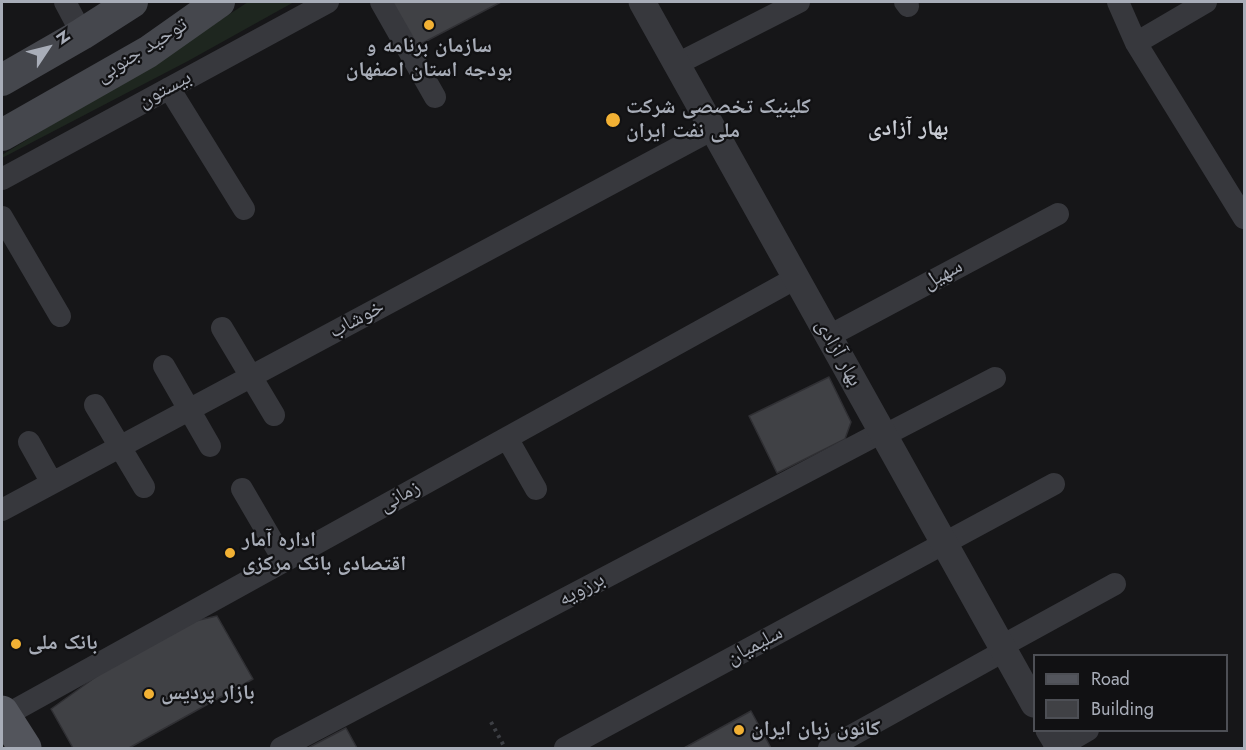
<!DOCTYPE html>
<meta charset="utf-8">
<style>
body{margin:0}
#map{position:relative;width:1246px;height:750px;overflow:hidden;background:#161618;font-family:Jost,sans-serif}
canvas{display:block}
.frame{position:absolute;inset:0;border:3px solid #a8adb8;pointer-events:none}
.legend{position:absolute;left:1033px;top:654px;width:195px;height:78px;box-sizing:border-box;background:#111113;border:2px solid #4d4f55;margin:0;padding:8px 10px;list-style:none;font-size:18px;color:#a8adb8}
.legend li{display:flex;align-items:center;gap:12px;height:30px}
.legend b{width:30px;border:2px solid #4d4f55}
.north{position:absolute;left:18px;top:18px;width:60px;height:60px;-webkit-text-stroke:4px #111113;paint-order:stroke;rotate:55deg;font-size:16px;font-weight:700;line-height:24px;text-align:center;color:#a8adb8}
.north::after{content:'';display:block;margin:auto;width:21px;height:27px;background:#a8adb8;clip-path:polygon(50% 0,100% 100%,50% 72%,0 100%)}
</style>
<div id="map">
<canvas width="1246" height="750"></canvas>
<div class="frame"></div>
<ul class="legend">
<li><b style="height:8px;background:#53555c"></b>Road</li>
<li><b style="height:16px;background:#404145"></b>Building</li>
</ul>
<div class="north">N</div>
</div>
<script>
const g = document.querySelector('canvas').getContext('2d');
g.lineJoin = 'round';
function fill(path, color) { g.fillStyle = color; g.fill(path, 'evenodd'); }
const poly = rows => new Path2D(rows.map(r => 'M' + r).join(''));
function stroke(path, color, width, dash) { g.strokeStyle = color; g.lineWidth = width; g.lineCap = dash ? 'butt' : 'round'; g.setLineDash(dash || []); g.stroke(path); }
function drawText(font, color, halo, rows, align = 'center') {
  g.font = font + ' Jost,"Noto Naskh Arabic",sans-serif'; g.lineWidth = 4.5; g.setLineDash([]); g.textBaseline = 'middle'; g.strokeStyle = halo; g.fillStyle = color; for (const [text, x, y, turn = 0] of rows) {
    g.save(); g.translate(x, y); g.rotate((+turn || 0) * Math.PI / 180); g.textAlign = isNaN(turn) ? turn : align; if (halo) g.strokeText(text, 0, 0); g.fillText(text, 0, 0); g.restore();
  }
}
fill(poly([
 [248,2,294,2,188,61,2,158,2,155,190,40]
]), '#1e261f');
const building = poly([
 [388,2,501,2,413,48,388,2],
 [829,377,851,422,845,439,777,473,749,416,829,377],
 [217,616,253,679,129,748,73,748,51,709,164,628,217,616],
 [751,711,771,748,684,748,751,711],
 [346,728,357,748,308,748,346,728]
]);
fill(building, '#404145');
stroke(building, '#303034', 1.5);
stroke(poly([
 [491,722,505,748]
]), '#3d3f44', 4, [3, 4.5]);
stroke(poly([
 [65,2,82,34],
 [381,2,435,97],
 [905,2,908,6],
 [1118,2,1136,43,1244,218],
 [1136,43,1206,2],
 [677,64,799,2],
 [169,88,244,209],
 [2,179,328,2],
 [2,217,60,316],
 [222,328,274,415],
 [829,336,1058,214],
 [164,366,210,446],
 [95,405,144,487],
 [885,435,995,378],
 [507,438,536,489],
 [29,442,52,483],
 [242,489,284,561],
 [2,510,713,129],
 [1002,646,1115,584],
 [4,716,796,278],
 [1059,747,1088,730],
 [281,748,882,432],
 [565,748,1054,484],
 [829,748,1004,651]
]), '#37383d', 22);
stroke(poly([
 [642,2,1034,704],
 [1049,730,1060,748]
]), '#37383d', 27);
stroke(poly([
 [2,80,82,34,132,2],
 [2,135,148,52,219,2]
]), '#45474d', 32);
stroke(poly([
 [2,712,25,748]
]), '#53555c', 33);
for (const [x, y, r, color] of [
 [429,25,6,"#f2b134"],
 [613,120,8,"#f2b134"],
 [230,553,6,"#f2b134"],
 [16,644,6,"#f2b134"],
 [149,694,6,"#f2b134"],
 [739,730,6,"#f2b134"]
]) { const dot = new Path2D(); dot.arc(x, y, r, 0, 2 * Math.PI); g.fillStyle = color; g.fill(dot); stroke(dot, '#111113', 2); }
drawText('bold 21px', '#a8adb8', '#111113', [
 ["سازمان برنامه و",429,47,"center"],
 ["بودجه استان اصفهان",429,71,"center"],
 ["کلینیک تخصصی شرکت",626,108],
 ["ملی نفت ایران",626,132],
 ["اداره آمار",242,541],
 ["اقتصادی بانک مرکزی",242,565],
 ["بانک ملی",28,644],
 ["بازار پردیس",161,694],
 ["کانون زبان ایران",751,730]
], 'left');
drawText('21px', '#a8adb8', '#111113', [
 ["توحید جنوبی",142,51,-32],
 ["بیستون",165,90,-28],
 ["سهیل",943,275,-28],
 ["خوشاب",357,320,-28],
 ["بهار آزادی",838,353,61],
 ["زمانی",400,497,-29],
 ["برزویه",582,590,-28],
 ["سلیمیان",755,646,-28]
]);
drawText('bold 22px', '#c9ccd4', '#111113', [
 ["بهار آزادی",908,130]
]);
</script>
